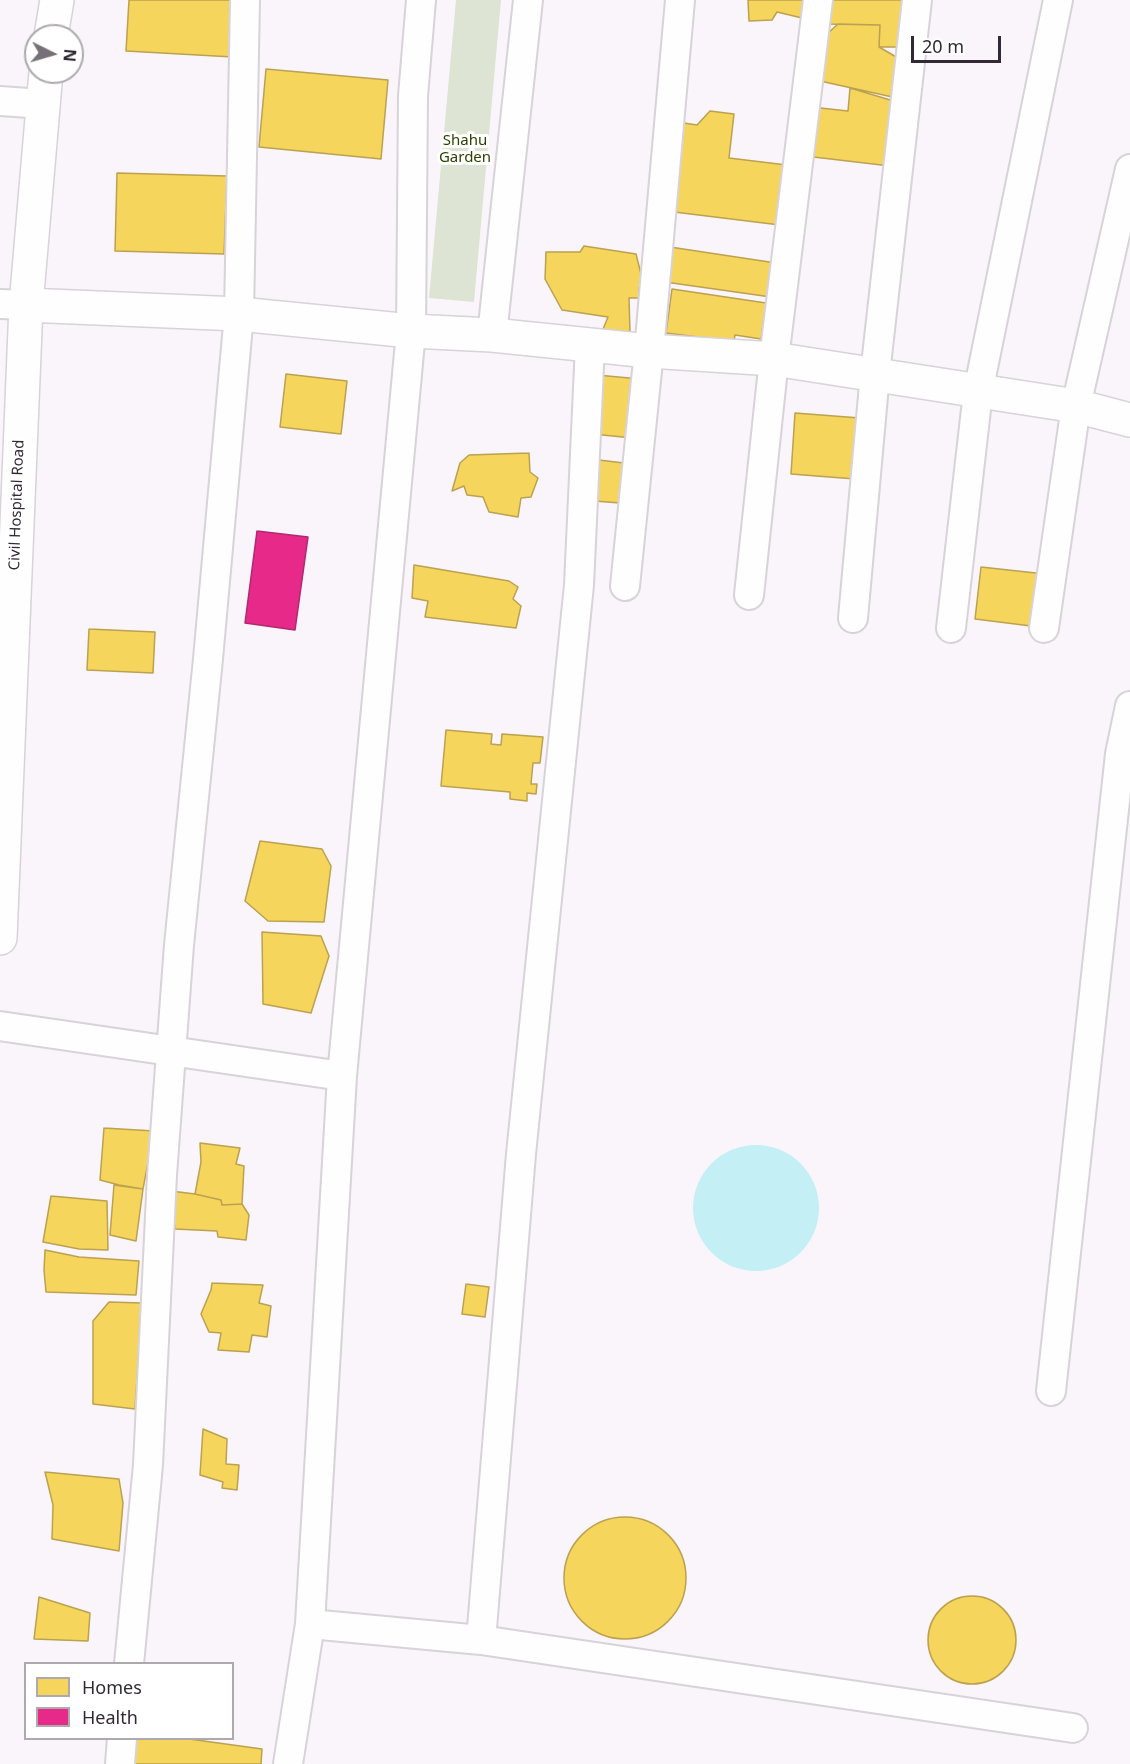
<!DOCTYPE html>
<style>
body{margin:0}
#map{position:relative;width:1130px;height:1764px;overflow:hidden;background:#faf5fb;font-family:"Noto Sans",sans-serif}
canvas{display:block}
.legend{position:absolute;left:24px;top:1662px;width:210px;height:78px;box-sizing:border-box;background:#fff;border:2px solid #ada9ad;margin:0;padding:8px 10px;list-style:none;font-size:18px;color:#312933}
.legend li{display:flex;align-items:center;gap:12px;height:30px}
.legend b{width:30px;border:2px solid #ada9ad}
.north{position:absolute;left:24px;top:24px;width:60px;height:60px;box-sizing:border-box;background:#fff;border:2px solid #ada9ad;border-radius:50%;rotate:95deg;font-size:16px;font-weight:700;line-height:24px;text-align:center;color:#312933}
.north::after{content:'';display:block;margin:auto;width:21px;height:27px;background:#777079;clip-path:polygon(50% 0,100% 100%,50% 72%,0 100%)}
.scale{position:absolute;left:911px;top:36px;width:90px;height:27px;box-sizing:border-box;border:3px solid #312933;border-top:0;padding-left:8px;font-size:18px;line-height:21px;white-space:nowrap;color:#312933;-webkit-text-stroke:4px #fff;paint-order:stroke}
</style>
<div id="map">
<canvas width="1130" height="1764"></canvas>
<ul class="legend">
<li><b style="height:16px;background:#f6d55c"></b>Homes</li>
<li><b style="height:16px;background:#e7298a"></b>Health</li>
</ul>
<div class="north">N</div>
<div class="scale">20 m</div>
</div>
<script>
const g = document.querySelector('canvas').getContext('2d');
g.lineJoin = 'round';
function fill(path, color) { g.fillStyle = color; g.fill(path, 'evenodd'); }
const poly = rows => new Path2D(rows.map(r => 'M' + r).join(''));
function stroke(path, color, width, dash) { g.strokeStyle = color; g.lineWidth = width; g.lineCap = dash ? 'butt' : 'round'; g.setLineDash(dash || []); g.stroke(path); }
function drawText(font, color, halo, rows, align = 'center') {
  g.font = font + ' "Noto Sans",sans-serif'; g.lineWidth = 6; g.setLineDash([]); g.textBaseline = 'middle'; g.strokeStyle = halo; g.fillStyle = color; for (const [text, x, y, turn = 0] of rows) {
    g.save(); g.translate(x, y); g.rotate((+turn || 0) * Math.PI / 180); g.textAlign = isNaN(turn) ? turn : align; if (halo) g.strokeText(text, 0, 0); g.fillText(text, 0, 0); g.restore();
  }
}
fill(poly([
 [456,0,501,0,474,302,429,298]
]), '#dde4d4');
fill(poly([
 '693 1208a63 63 0 1 1 126 0a63 63 0 1 1-126 0Z'
]), '#c3eff5');
const homes = poly([
 [129,0,237,0,233,57,126,51,129,0],
 [748,0,806,0,802,18,777,12,772,20,749,21,748,0],
 [825,0,905,0,905,47,879,47,880,25,827,24,825,0],
 [838,24,880,25,879,47,898,58,897,98,811,79,818,42,838,24],
 [266,69,388,80,381,159,259,147,266,69],
 [850,88,897,102,890,166,805,156,811,107,848,111,850,88],
 [710,111,734,114,729,158,795,166,788,226,666,211,677,122,697,125,710,111],
 [117,173,227,176,224,254,115,251,117,173],
 [584,246,636,254,641,274,648,277,639,288,639,298,629,298,630,333,601,334,608,317,562,310,545,279,546,252,580,252,584,246],
 [670,247,776,263,771,297,665,282,670,247],
 [672,289,766,303,761,339,735,335,733,347,706,338,666,333,672,289],
 [286,374,347,381,341,434,280,427,286,374],
 [597,375,640,379,633,438,592,434,597,375],
 [795,413,860,418,855,479,791,474,795,413],
 [529,453,530,472,538,478,531,497,521,498,518,517,489,512,483,497,467,495,464,486,452,491,460,463,469,455,529,453],
 [599,460,624,463,620,503,594,501,599,460],
 [414,565,509,581,518,587,513,599,521,606,516,628,425,617,428,601,412,598,414,565],
 [981,567,1045,574,1039,627,975,619,981,567],
 [89,629,155,632,153,673,87,670,89,629],
 [446,730,492,734,491,744,501,745,502,734,543,737,540,763,533,763,531,784,537,784,536,794,527,793,527,801,510,799,510,792,441,786,446,730],
 [260,841,322,849,331,866,324,922,268,921,245,901,260,841],
 [262,932,321,936,329,956,311,1013,263,1004,262,932],
 [104,1128,154,1131,143,1189,119,1185,100,1180,104,1128],
 [200,1143,240,1148,236,1164,244,1166,242,1204,222,1205,221,1200,195,1194,201,1162,200,1143],
 [114,1185,143,1189,136,1241,110,1235,114,1185],
 [171,1191,195,1194,221,1200,222,1205,242,1204,249,1215,246,1240,218,1237,217,1231,175,1229,171,1191],
 [51,1196,107,1201,108,1250,79,1249,43,1242,51,1196],
 [45,1250,79,1257,139,1261,136,1295,46,1292,44,1270,45,1250],
 [212,1283,263,1285,259,1303,271,1306,267,1337,252,1335,249,1352,218,1350,221,1333,209,1332,201,1314,211,1290,212,1283],
 [466,1284,489,1287,485,1317,462,1314,466,1284],
 [109,1302,142,1303,135,1409,93,1404,93,1321,109,1302],
 [203,1429,227,1439,226,1464,239,1465,237,1490,222,1488,223,1482,200,1475,203,1429],
 [45,1472,119,1479,123,1503,119,1551,52,1539,53,1505,45,1472],
 '564 1578a61 61 0 1 1 122 0a61 61 0 1 1-122 0Z',
 '928 1640a44 44 0 1 1 88 0a44 44 0 1 1-88 0Z',
 [39,1597,90,1613,88,1641,34,1639,39,1597],
 [129,1738,182,1738,262,1749,261,1764,126,1764,129,1738]
]);
fill(homes, '#f6d55c');
stroke(homes, '#bba150', 1.5);
const health = poly([
 [257,531,308,537,295,630,245,623,257,531]
]);
fill(health, '#e7298a');
stroke(health, '#b02970', 1.5);
const street = poly([
 [0,101,42,104],
 [0,304,26,305],
 [492,335,528,0],
 [625,586,649,351,680,0],
 [749,595,774,359,818,0],
 [853,618,875,374,917,0],
 [951,628,978,392,1058,0],
 [1044,628,1076,406,1130,169],
 [0,1026,342,1076],
 [1051,1391,1120,754,1130,706],
 [310,1624,481,1640,1073,1728],
 [481,1640,521,1154,579,585,590,345],
 [129,1664,148,1465,162,1175,179,945,208,659,239,314,245,0],
 [120,1764,122,1738],
 [288,1764,310,1624,342,1076,411,331,413,96,421,0]
]);
const secondary = poly([
 [51,36,57,0],
 [26,305,239,314,411,331,492,335,649,351,774,359,1076,406,1130,420],
 [0,938,26,305,46,72]
]);
stroke(street, '#d8d2d9', 32);
stroke(secondary, '#d8d2d9', 36);
stroke(street, '#fefefe', 28);
stroke(secondary, '#fefefe', 33);
drawText('15px', '#2a4300', '#fff', [
 ["Shahu",465,141],
 ["Garden",465,158]
]);
drawText('15px', '#312933', '#fff', [
 ["Civil Hospital Road",17,505,-88]
]);
</script>
